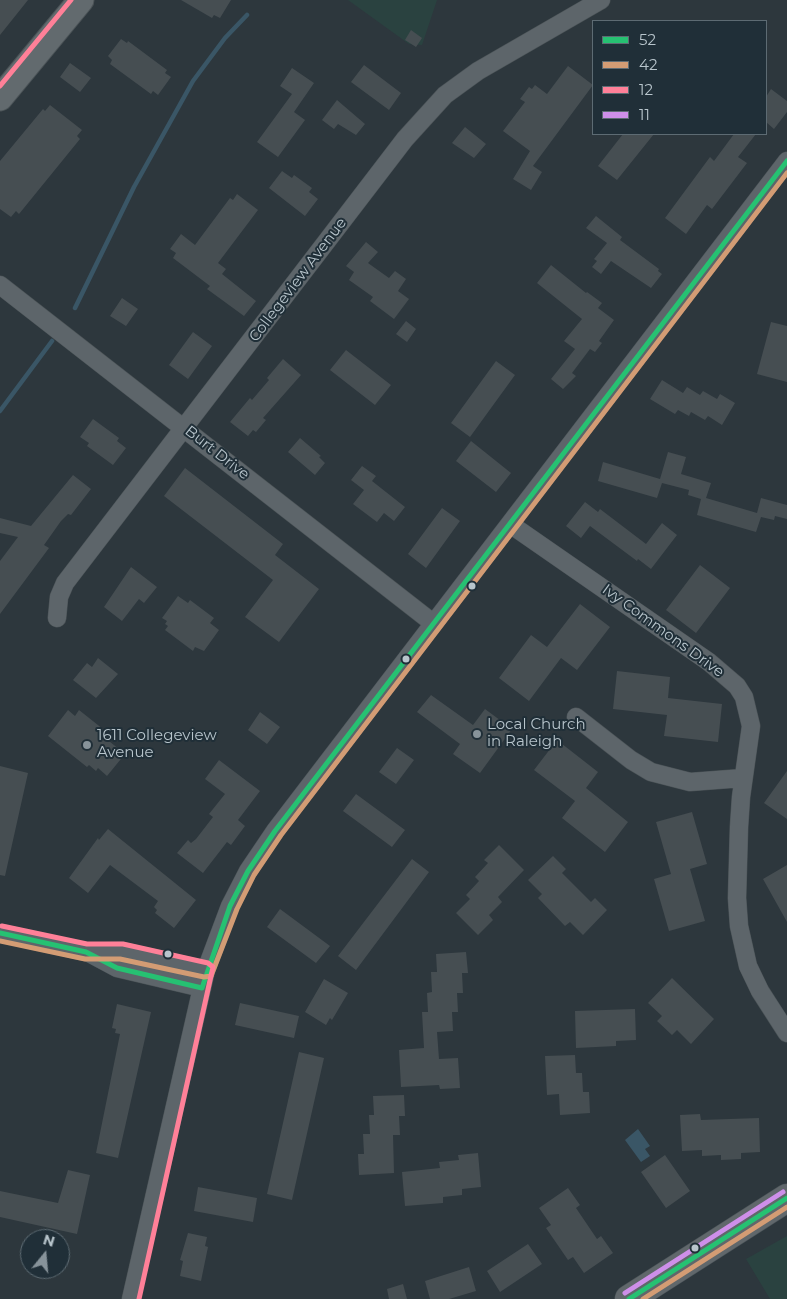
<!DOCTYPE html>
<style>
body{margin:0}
#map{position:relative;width:787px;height:1299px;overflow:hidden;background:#2d373d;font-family:Montserrat,sans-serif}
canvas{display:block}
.legend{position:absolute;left:592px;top:20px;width:175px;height:115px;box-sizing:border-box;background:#202f38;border:1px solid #5d6b73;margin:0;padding:6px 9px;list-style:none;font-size:15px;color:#b8c5cc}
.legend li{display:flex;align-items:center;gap:10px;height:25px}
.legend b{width:25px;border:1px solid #5d6b73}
.north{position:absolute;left:20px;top:1229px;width:50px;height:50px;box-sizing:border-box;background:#202f38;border:1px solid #5d6b73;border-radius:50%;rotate:17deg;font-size:14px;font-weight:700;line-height:20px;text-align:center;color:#b8c5cc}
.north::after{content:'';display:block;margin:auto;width:18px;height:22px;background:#87939a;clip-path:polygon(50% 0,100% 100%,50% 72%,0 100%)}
</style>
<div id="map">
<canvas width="787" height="1299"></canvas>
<ul class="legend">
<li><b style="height:6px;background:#26c172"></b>52</li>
<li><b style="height:6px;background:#d39c74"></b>42</li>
<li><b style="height:6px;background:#ff8098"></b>12</li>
<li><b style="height:6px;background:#ce8fe9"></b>11</li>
</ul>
<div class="north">N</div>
</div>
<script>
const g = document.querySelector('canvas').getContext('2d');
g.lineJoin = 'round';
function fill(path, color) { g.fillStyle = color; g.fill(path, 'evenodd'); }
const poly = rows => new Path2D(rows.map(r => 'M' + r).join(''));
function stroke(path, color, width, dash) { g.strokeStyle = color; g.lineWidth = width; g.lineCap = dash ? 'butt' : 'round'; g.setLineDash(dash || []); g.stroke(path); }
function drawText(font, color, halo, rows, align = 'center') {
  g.font = font + ' Montserrat,sans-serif'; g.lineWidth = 4; g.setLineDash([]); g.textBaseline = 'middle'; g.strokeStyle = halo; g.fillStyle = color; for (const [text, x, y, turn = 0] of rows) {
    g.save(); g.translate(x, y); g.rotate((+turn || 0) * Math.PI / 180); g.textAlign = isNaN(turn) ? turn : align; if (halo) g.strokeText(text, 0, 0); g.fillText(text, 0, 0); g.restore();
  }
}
fill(poly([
 [348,0,437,0,422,45,409,44],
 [787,1236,787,1299,770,1299,746,1259]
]), '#2a4240');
fill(poly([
 [638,1129,650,1146,645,1149,650,1156,641,1162,625,1140]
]), '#3a5666');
stroke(poly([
 [75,308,134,187,193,81,225,38,247,15],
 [0,411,52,341]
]), '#3a5666', 4.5);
fill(poly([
 [0,0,28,0,0,35],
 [181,0,231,0,220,18,214,15,212,18],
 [411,30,422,38,416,47,405,40],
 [121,39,127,43,128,41,167,70,165,73,171,77,158,95,153,91,151,94,110,64,112,60,108,56],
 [70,63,91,78,80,92,60,77],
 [364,65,401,93,389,110,351,82],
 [568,66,593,85,533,166,542,172,531,190,513,179,530,151,503,131,525,102,520,99,529,87,532,89,535,85,547,94],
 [292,68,314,83,294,112,305,120,278,157,257,142,292,94,280,86],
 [771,89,787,101,787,112,774,129,766,122,766,97],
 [337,100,365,124,356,135,338,124,334,129,322,120],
 [50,105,82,130,77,136,80,139,19,214,16,211,11,217,0,209,0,161,43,109,45,111],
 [465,127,486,144,474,158,452,143],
 [623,134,654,134,617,180,598,166],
 [734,134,756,134,738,157,747,163,712,209,707,205,686,234,665,218,710,157,714,161],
 [282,171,292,178,294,175,312,188,309,192,318,199,305,216,269,188],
 [237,194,258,210,218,263,226,269,222,274,256,301,244,316,207,289,210,286,173,258,176,253,170,249,181,234,195,245,230,198,233,200],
 [596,216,622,237,620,240,659,269,658,271,662,274,651,288,611,261,601,274,592,267,597,261,594,259,607,243,586,228],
 [366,242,378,252,368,263,389,278,395,271,406,279,398,291,409,299,394,319,370,301,373,297,349,280,354,272,346,266],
 [551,265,586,293,587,292,602,303,598,308,614,320,599,341,602,343,595,352,590,349,572,373,576,376,563,389,551,379,575,349,564,341,582,319,537,283],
 [122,298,138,309,126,326,110,316],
 [406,321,416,329,407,342,396,334],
 [771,322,787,326,787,382,757,374],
 [193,332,212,346,188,379,169,365],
 [346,350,391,385,375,405,330,370],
 [283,359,301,375,263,418,266,420,256,432,253,430,248,436,230,422,250,398,252,400,269,380,267,378],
 [496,361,515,375,470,437,451,423],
 [662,380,683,393,687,387,700,395,703,391,717,399,720,394,735,403,722,425,708,416,705,420,691,412,689,416,678,410,675,414,650,399],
 [93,419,119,438,117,441,126,448,113,465,87,446,89,443,80,437],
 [300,438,321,456,319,457,325,463,315,475,288,452],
 [471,441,511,473,496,492,456,461],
 [668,452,686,457,681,474,711,483,706,498,757,513,761,498,787,505,787,519,775,516,774,520,761,517,756,532,697,515,701,499,688,495,689,490,662,483,657,498,598,481,603,462,660,479],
 [362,466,376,476,372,481,405,507,394,521,384,513,377,522,353,504,364,490,351,480],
 [185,468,283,544,275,555,319,589,279,642,245,617,273,580,164,496],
 [73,475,91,489,71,515,68,514,61,521,44,545,49,548,0,614,0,561,18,537,0,533,0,518,31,526],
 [585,502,598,512,600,509,646,544,662,523,677,535,651,569,638,559,637,561,590,526,581,538,566,526],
 [442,508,460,521,426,568,408,554],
 [700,565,730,588,696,633,666,610],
 [131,567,157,587,144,603,139,599,122,621,104,607],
 [178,596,188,603,190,600,214,618,210,623,219,630,204,651,195,647,193,651,165,630,168,626,165,624,167,621,162,618],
 [580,604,610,627,577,670,561,658,529,701,499,678,531,635,547,647],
 [98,658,118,674,96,698,73,680,87,663,92,667],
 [617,671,670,677,668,698,722,704,718,742,664,736,667,715,613,709],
 [431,695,473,725,485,709,512,729,480,773,453,754,460,744,417,712],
 [68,710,75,716,79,710,108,733,104,737,125,754,107,776,98,768,96,771,89,765,87,767,48,736],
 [260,712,280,727,267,744,248,730],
 [557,740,598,772,586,788,628,822,605,852,562,818,575,801,534,770],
 [397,748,414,760,396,784,379,772],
 [219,760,260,791,238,820,245,826,231,845,227,842,203,873,177,853,188,840,191,843,196,839,213,817,209,814,225,794,205,779],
 [0,766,28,773,5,876,0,875],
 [787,771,787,819,764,803],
 [356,794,405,830,392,847,343,811],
 [692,812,707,864,690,869,705,921,669,931,654,879,671,874,656,822],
 [108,829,196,900,174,928,155,913,157,910,154,907,158,901,110,865,88,893,69,878,98,838,99,840],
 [499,845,524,870,498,897,502,902,489,915,493,920,478,935,456,913,470,899,466,895,479,881,475,877,488,863,484,860],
 [553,856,566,869,562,873,591,902,595,898,607,910,583,935,570,922,565,926,538,898,542,894,528,880],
 [412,859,429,872,356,970,338,956],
 [787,865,787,922,763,879],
 [280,909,330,946,316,963,267,927],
 [466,952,468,973,462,973,463,993,457,993,458,1012,452,1012,453,1031,437,1032,439,1059,458,1058,460,1088,440,1089,439,1085,401,1087,399,1050,424,1048,422,1012,428,1012,427,993,432,992,431,972,437,972,436,954],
 [672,978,714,1019,691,1044,677,1030,672,1035,657,1021,662,1016,648,1003],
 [324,979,348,993,332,1020,330,1018,326,1025,305,1012],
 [240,1003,299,1016,294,1038,235,1025],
 [117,1004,151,1012,118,1158,96,1153,120,1034,115,1033,116,1029,112,1028],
 [635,1009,636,1040,616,1041,616,1046,576,1048,575,1011],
 [299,1052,324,1058,292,1200,267,1194],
 [575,1055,576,1073,582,1073,583,1092,589,1092,590,1113,560,1115,559,1094,547,1095,545,1056],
 [404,1095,405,1116,399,1116,400,1135,393,1135,394,1173,359,1175,358,1154,364,1154,363,1134,370,1134,369,1115,374,1115,373,1096],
 [700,1114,701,1120,759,1118,760,1152,741,1153,741,1159,721,1160,721,1155,702,1156,702,1150,682,1151,680,1115],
 [478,1153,481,1187,462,1189,462,1195,443,1197,443,1203,405,1206,402,1172,440,1168,439,1162,459,1160,458,1155],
 [665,1155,690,1191,666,1208,641,1172],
 [68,1170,90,1175,77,1234,0,1217,0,1191,58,1203],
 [198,1187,257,1198,253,1222,194,1211],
 [568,1188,580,1205,576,1208,597,1239,601,1236,613,1253,584,1273,573,1257,568,1260,546,1228,551,1225,539,1208],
 [188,1233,207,1237,205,1246,208,1247,201,1281,180,1276,183,1261,180,1260],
 [528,1244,542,1264,500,1292,487,1271],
 [469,1267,476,1291,449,1299,430,1299,425,1281],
 [403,1284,407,1299,389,1299,387,1289]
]), '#464e52');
const street = poly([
 [0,285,433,623],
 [510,524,709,662,737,686,744,697,751,726,741,797,739,827,737,898,739,926,748,966,760,991,787,1033],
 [57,618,59,597,65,583,405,139,445,95,478,71,601,0],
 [576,717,631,760,651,772,690,782,743,778],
 [0,933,86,952,121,951,206,970],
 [89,953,117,968,202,988],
 [131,1299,206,970,230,906,248,871,275,831,787,161]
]);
const secondary = poly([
 [0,98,81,0]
]);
const primary = poly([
 [629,1299,787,1198]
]);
stroke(street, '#4b5357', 19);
stroke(secondary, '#4b5357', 27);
stroke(primary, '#4b5459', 29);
stroke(street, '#5d656a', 18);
stroke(secondary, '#626a6e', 25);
stroke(primary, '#60676b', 28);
stroke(poly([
 [0,933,86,952,117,968,202,988,230,906,248,871,275,831,787,161],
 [629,1299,787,1198]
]), '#26c172', 5);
stroke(poly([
 [0,941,85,959,120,959,204,977,211,976,237,909,254,875,281,835,787,173],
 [643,1299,787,1207]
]), '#d39c74', 5);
stroke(poly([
 [0,86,71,0],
 [2,926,87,944,123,944,208,963,213,967,139,1299]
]), '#ff8098', 5);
stroke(poly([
 [625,1293,783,1192]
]), '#ce8fe9', 5);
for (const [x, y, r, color] of [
 [472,586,4.5,"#b8c5cc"],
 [406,659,4.5,"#b8c5cc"],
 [477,734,5,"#87939a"],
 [87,745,5,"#87939a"],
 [168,954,4.5,"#b8c5cc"],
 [695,1248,4.5,"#b8c5cc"]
]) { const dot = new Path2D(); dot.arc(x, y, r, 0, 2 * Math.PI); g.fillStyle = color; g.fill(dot); stroke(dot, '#202f38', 2); }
drawText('15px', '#b8c5cc', '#202f38', [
 ["Collegeview Avenue",298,280,-53],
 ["Burt Drive",217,453,38],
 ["Ivy Commons Drive",663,631,36]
]);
drawText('15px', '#b8c5cc', '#202f38', [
 ["Local Church",487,725],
 ["in Raleigh",487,742],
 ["1611 Collegeview",97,736],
 ["Avenue",97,753]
], 'left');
</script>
